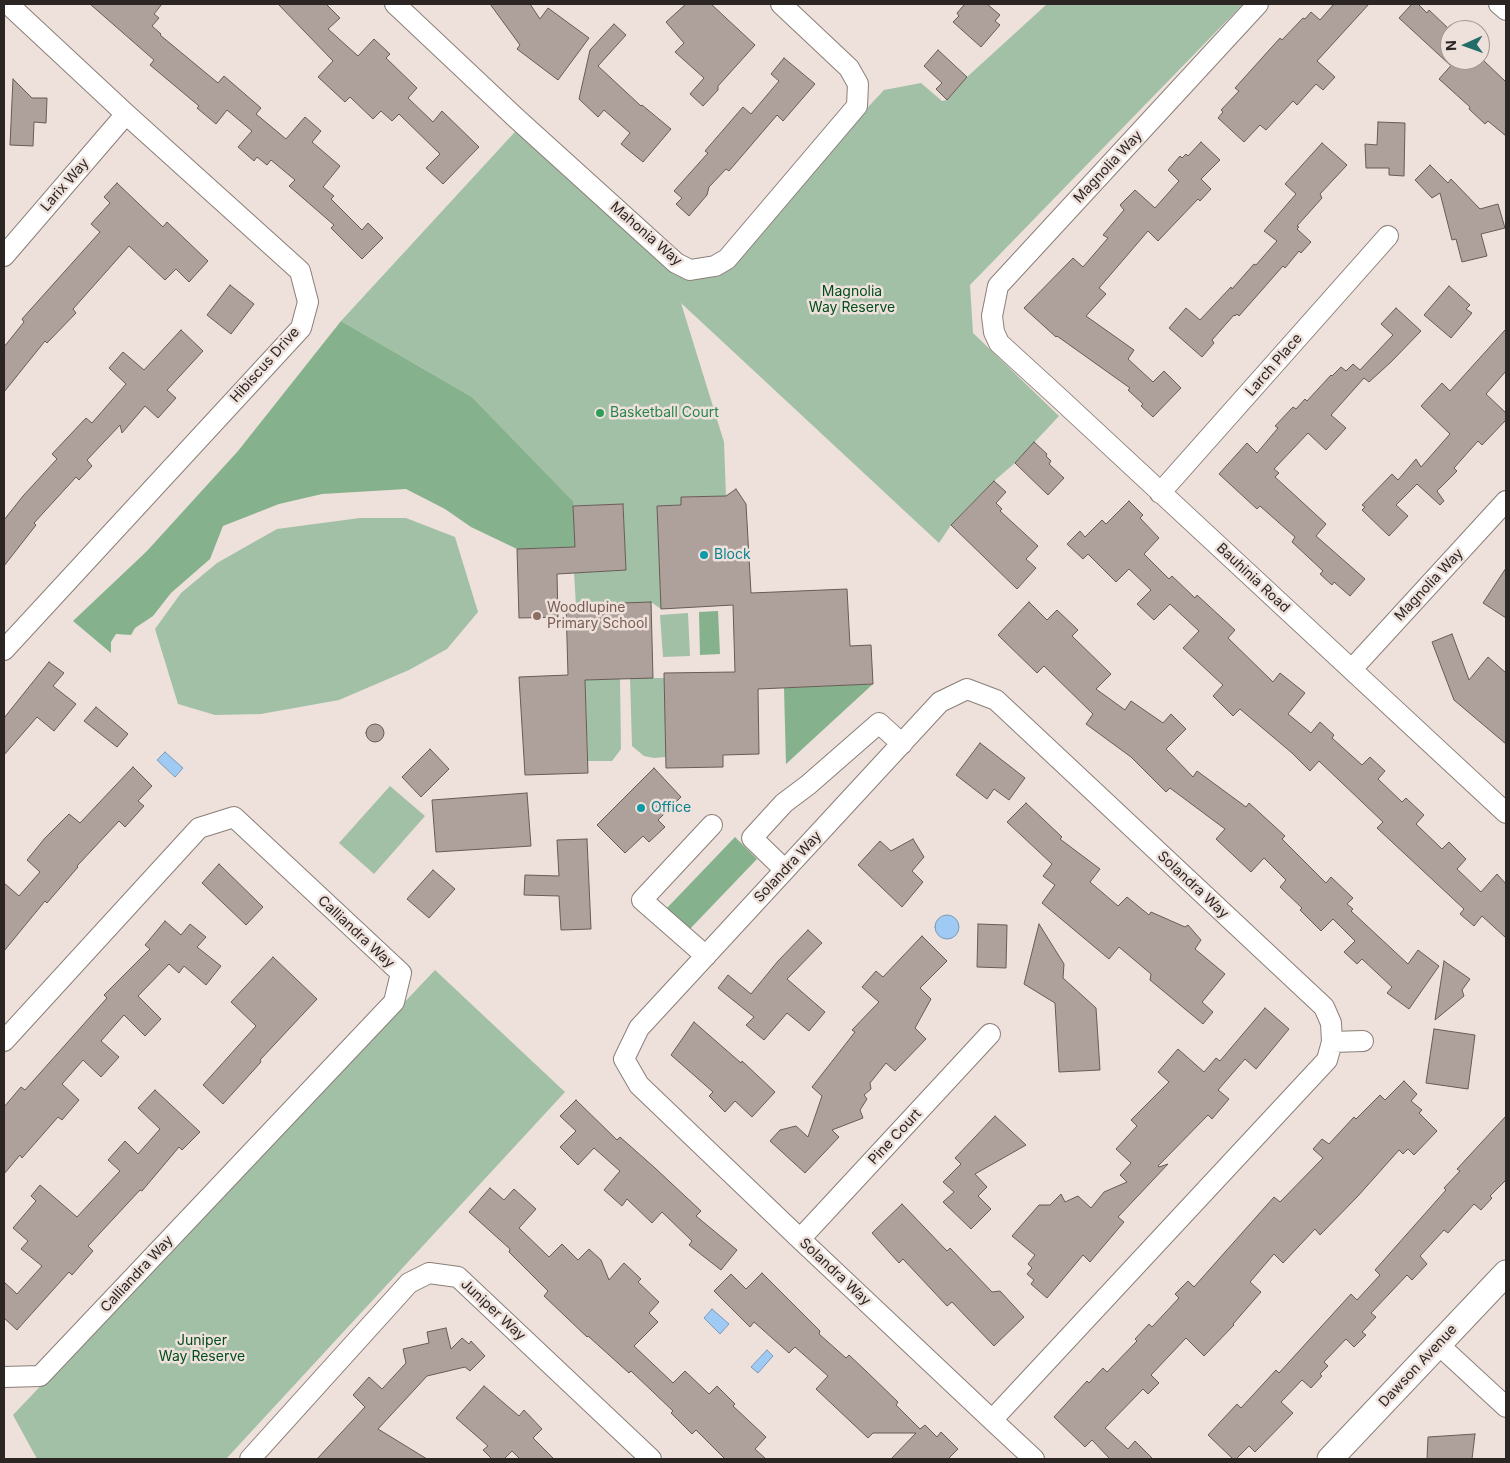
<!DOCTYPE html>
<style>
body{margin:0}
#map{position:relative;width:1510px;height:1463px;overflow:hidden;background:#eee0da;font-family:Inter,sans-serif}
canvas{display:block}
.frame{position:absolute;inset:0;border:5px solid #2b2624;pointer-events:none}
.north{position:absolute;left:1440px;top:20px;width:50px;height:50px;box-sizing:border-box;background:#eee0da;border:1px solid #a09691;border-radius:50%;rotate:268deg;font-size:14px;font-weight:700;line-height:20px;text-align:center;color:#2b2624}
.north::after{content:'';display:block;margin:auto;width:18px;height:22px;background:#236d69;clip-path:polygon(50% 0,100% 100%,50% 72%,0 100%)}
</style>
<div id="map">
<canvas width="1510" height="1463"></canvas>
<div class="frame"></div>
<div class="north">N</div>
</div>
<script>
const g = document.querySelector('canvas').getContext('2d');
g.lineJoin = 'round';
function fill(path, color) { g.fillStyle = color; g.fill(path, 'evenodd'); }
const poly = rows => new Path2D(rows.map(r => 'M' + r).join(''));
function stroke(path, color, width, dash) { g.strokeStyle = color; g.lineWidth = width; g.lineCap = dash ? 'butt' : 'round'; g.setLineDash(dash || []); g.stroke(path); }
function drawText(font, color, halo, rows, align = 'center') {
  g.font = font + ' Inter,sans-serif'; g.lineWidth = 5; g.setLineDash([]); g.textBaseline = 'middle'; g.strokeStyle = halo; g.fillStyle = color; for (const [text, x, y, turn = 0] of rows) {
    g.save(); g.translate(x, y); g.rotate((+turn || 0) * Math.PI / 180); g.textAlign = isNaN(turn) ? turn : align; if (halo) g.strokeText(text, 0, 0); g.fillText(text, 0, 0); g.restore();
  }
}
fill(poly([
 [1047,4,1243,4,970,285,973,333,1059,416,1015,463,994,481,951,525,939,543,681,303,724,442,726,496,681,497,681,505,657,506,661,609,651,602,576,606,574,573,626,570,623,504,573,506,573,501,472,397,341,321,525,121,689,264,726,259,884,90,921,83,942,101,947,100,967,77],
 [360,518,406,518,455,537,478,612,447,649,409,670,339,700,261,714,215,715,178,704,155,629,181,593,217,563,277,529],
 [688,613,690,656,663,657,660,615],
 [630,678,664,678,666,757,654,758,644,756,632,746],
 [620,679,621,749,612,761,588,761,585,680],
 [390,786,425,816,374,874,339,843],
 [435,970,565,1092,226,1459,37,1459,13,1415]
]), '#a2c0a6');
fill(poly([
 [341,321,472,397,573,501,575,547,517,549,471,527,445,509,406,489,322,494,279,504,223,526,210,559,171,593,153,616,135,628,131,635,116,634,111,642,111,653,73,621,147,551,238,451],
 [718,611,720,654,700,655,699,612],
 [873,684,786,764,784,688],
 [735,837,757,859,688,931,666,909]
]), '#85b28c');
const water = poly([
 [165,752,183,768,175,777,157,760,165,752],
 '935 927a12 12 0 1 1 24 0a12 12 0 1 1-24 0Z',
 [712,1309,729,1324,720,1334,704,1318,712,1309],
 [767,1350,773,1356,758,1373,751,1367,767,1350]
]);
fill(water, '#9fcaf3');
stroke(water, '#7c99b5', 1);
const building = poly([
 [90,4,162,4,154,14,159,18,152,26,161,34,160,35,218,83,224,76,261,108,256,114,286,139,305,117,321,131,312,142,340,166,323,187,334,196,331,199,362,230,368,223,383,238,362,259,331,228,334,225,289,186,295,180,271,160,267,165,257,157,254,161,238,147,252,131,227,110,216,124,197,108,199,106,150,65,154,60,90,4],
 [278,4,326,4,340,18,328,29,358,56,374,39,390,54,386,58,417,88,408,98,433,122,442,111,479,147,443,184,426,168,440,154,399,114,392,121,381,111,373,119,350,97,345,102,318,77,333,61,278,4],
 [490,4,530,4,540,19,548,8,589,38,558,80,517,49,520,45,490,4],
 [686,4,711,4,755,45,718,86,718,90,703,106,690,94,704,78,675,52,684,43,666,22,686,4],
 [965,4,987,4,1000,15,995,21,1000,25,981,47,953,22,959,16,957,13,965,4],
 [1334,4,1369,4,1317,61,1335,77,1323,90,1316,84,1297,105,1293,101,1266,130,1260,125,1244,142,1218,118,1223,112,1221,110,1239,91,1235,88,1280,38,1282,40,1303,18,1305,19,1311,12,1320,20,1334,4],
 [1412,4,1418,4,1427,13,1429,10,1450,30,1450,65,1399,18,1412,4],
 [614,24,626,35,598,66,641,106,642,105,671,129,643,162,621,144,630,133,604,110,598,117,579,99,590,50,614,24],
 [938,50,967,77,947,100,936,89,942,83,924,66,938,50],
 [784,58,815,84,783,121,777,115,729,171,726,169,709,187,707,195,689,216,676,204,682,198,674,191,708,153,705,151,743,107,751,114,779,81,771,74,784,58],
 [1456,60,1483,60,1506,82,1506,136,1488,121,1485,124,1469,109,1470,107,1439,79,1456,60],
 [13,79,32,98,47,98,46,123,34,122,33,146,10,145,13,79],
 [1378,122,1405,123,1404,176,1389,175,1389,168,1366,168,1365,144,1377,145,1378,122],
 [1201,142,1220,160,1201,179,1211,189,1200,201,1198,199,1158,241,1148,231,1099,288,1106,294,1086,316,1134,350,1128,359,1153,382,1164,371,1181,388,1153,417,1141,406,1143,404,1128,390,1130,388,1057,336,1056,337,1024,308,1073,258,1083,267,1108,238,1103,235,1124,210,1120,205,1135,190,1155,208,1179,181,1168,170,1180,156,1182,158,1186,154,1188,156,1201,142],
 [1322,143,1347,165,1320,194,1322,198,1297,226,1299,227,1297,229,1311,242,1301,253,1299,251,1285,268,1283,266,1239,316,1237,314,1235,316,1234,315,1212,340,1214,343,1202,357,1169,328,1186,308,1200,320,1231,287,1232,289,1254,264,1256,265,1277,241,1264,231,1296,194,1285,184,1322,143],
 [1430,165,1448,183,1451,179,1480,209,1498,204,1505,228,1481,234,1487,256,1462,262,1456,239,1452,240,1440,193,1432,198,1415,180,1430,165],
 [117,183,163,227,167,222,208,261,189,282,176,269,165,280,129,246,73,309,76,313,47,343,45,341,4,392,4,347,24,322,22,319,100,232,91,224,110,203,104,197,117,183],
 [230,285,254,304,231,334,207,315,230,285],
 [1449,286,1470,305,1466,309,1472,313,1451,338,1424,315,1449,286],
 [1396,308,1421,331,1391,362,1369,382,1364,378,1331,415,1346,428,1326,450,1308,433,1274,469,1279,473,1275,477,1326,524,1316,536,1365,579,1350,596,1334,582,1332,585,1320,574,1323,571,1292,542,1295,537,1260,506,1257,509,1219,474,1247,443,1257,453,1278,428,1275,426,1293,407,1296,409,1305,399,1307,401,1331,375,1332,376,1341,367,1346,371,1353,364,1360,370,1393,335,1381,324,1396,308],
 [1506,329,1506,371,1486,394,1506,413,1506,420,1482,445,1478,441,1454,468,1457,471,1437,491,1444,501,1440,505,1417,484,1396,505,1408,516,1389,536,1362,510,1365,507,1362,505,1392,474,1398,480,1416,459,1421,467,1450,434,1421,406,1442,383,1450,391,1506,329],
 [181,330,203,351,167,390,176,398,158,418,145,406,122,433,120,425,87,460,92,466,79,480,76,477,34,523,36,525,4,566,4,520,23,496,57,459,52,454,86,418,92,423,126,384,109,368,123,352,144,370,181,330],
 [1034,442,1047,454,1046,456,1051,461,1049,464,1064,478,1048,495,1015,463,1034,442],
 [994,481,1006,492,996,503,1002,509,1000,511,1038,546,1026,559,1036,568,1017,589,951,525,994,481],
 [736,489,746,504,751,593,847,589,850,646,871,645,873,684,758,689,759,754,723,755,723,767,666,768,664,673,735,672,733,605,661,609,657,506,681,505,681,497,726,496,736,489],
 [1129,501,1143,515,1140,518,1159,538,1144,554,1169,579,1172,576,1195,598,1197,595,1235,630,1228,638,1273,682,1280,673,1305,693,1288,714,1311,733,1320,722,1334,735,1332,738,1362,765,1370,757,1385,771,1378,779,1402,802,1406,798,1424,815,1416,824,1442,849,1449,842,1466,859,1457,869,1481,892,1497,874,1506,884,1506,938,1482,916,1474,926,1460,914,1464,909,1377,828,1383,822,1319,761,1310,771,1292,753,1240,709,1233,716,1213,696,1223,685,1183,648,1199,631,1170,604,1154,620,1137,604,1151,590,1129,569,1116,582,1088,554,1083,559,1067,544,1080,531,1085,537,1102,520,1106,524,1129,501],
 [623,504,626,570,557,574,558,617,519,618,517,549,575,547,573,506,623,504],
 [1506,568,1506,618,1483,603,1506,568],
 [651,602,653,678,585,680,588,773,525,775,519,677,568,675,566,605,651,602],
 [1029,602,1047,620,1057,610,1078,630,1072,636,1111,674,1096,689,1125,710,1131,701,1163,723,1171,714,1186,729,1166,749,1193,777,1197,771,1246,807,1249,803,1285,836,1282,839,1326,883,1331,877,1353,898,1347,904,1353,909,1351,911,1408,964,1418,950,1439,966,1409,1009,1387,993,1392,987,1362,959,1357,964,1344,952,1355,941,1333,919,1321,931,1300,910,1302,908,1280,887,1286,880,1264,858,1251,872,1216,839,1225,829,1170,788,1166,792,1131,757,1086,724,1093,714,1044,666,1037,673,998,635,1029,602],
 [1452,634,1469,680,1488,657,1506,673,1506,744,1454,700,1432,642,1452,634],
 [49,662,64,673,53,686,76,704,54,731,37,717,4,755,4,718,49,662],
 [96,707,128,734,117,747,84,721,96,707],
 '366 733a9 9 0 1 1 18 0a9 9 0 1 1-18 0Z',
 [980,743,1025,778,1009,800,994,789,987,799,956,775,980,743],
 [430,749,449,769,421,797,402,777,430,749],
 [133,767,152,786,138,801,144,806,125,827,119,821,77,866,78,867,47,903,45,901,4,951,4,883,19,896,40,872,27,860,45,838,69,814,80,823,133,767],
 [654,768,681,797,658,820,665,827,649,842,643,836,625,853,597,825,654,768],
 [527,793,531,846,436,852,432,800,527,793],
 [1026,803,1062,837,1060,839,1100,869,1090,882,1118,906,1127,897,1149,915,1151,912,1185,927,1188,925,1201,940,1195,949,1225,974,1202,1002,1213,1012,1203,1024,1150,980,1151,974,1119,947,1109,959,1042,903,1055,885,1043,876,1052,864,1007,822,1026,803],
 [587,839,591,929,561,930,559,896,524,895,525,875,559,876,557,840,587,839],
 [913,839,924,857,912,871,923,882,902,907,858,865,880,841,891,851,913,839],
 [219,864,263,907,246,925,202,883,219,864],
 [433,870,455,889,429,918,407,899,433,870],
 [165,921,181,935,190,924,206,937,197,947,221,966,206,985,184,966,179,973,169,964,138,996,161,1019,145,1036,124,1015,101,1041,119,1057,101,1077,83,1060,62,1084,79,1100,62,1120,58,1117,22,1158,20,1155,4,1174,4,1107,21,1087,25,1090,107,998,104,995,150,949,145,945,165,921],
 [978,924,1007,925,1006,968,977,967,978,924],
 [1039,924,1064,964,1063,978,1096,1008,1100,1070,1059,1072,1055,1003,1024,984,1039,924],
 [808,930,822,943,787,979,825,1012,809,1031,787,1013,764,1040,746,1025,754,1017,718,988,728,975,751,994,778,961,808,930],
 [922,936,947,961,920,988,931,999,915,1028,926,1039,895,1071,886,1063,870,1083,871,1089,864,1095,867,1099,860,1110,863,1118,832,1130,839,1137,805,1173,770,1141,780,1130,796,1126,808,1137,822,1096,812,1087,855,1032,852,1030,879,1002,862,987,876,971,883,977,922,936],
 [273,957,317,999,260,1060,261,1062,223,1104,203,1085,256,1026,231,1002,273,957],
 [1444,961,1470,979,1462,990,1464,996,1435,1020,1444,961],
 [1265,1008,1289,1029,1256,1069,1245,1059,1218,1090,1229,1099,1212,1119,1208,1115,1158,1166,1159,1167,1168,1164,1118,1217,1124,1222,1090,1262,1083,1255,1047,1298,1031,1284,1034,1280,1027,1274,1032,1268,1028,1264,1035,1255,1012,1236,1039,1205,1050,1205,1061,1194,1065,1202,1078,1196,1091,1208,1104,1192,1127,1182,1120,1175,1131,1163,1116,1149,1137,1126,1131,1120,1169,1082,1158,1072,1178,1049,1204,1072,1216,1058,1220,1061,1265,1008],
 [694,1022,741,1063,742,1061,775,1092,752,1117,735,1101,725,1112,709,1096,713,1092,671,1055,694,1022],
 [1434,1029,1475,1035,1468,1089,1426,1083,1434,1029],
 [1404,1081,1417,1094,1411,1101,1422,1110,1419,1113,1437,1131,1414,1155,1408,1149,1403,1154,1399,1150,1358,1196,1320,1235,1315,1229,1283,1263,1274,1254,1250,1282,1261,1292,1233,1324,1234,1325,1204,1356,1186,1338,1151,1375,1159,1383,1148,1394,1143,1389,1105,1428,1128,1449,1135,1441,1153,1459,1110,1459,1092,1440,1085,1447,1054,1417,1087,1381,1089,1383,1103,1368,1107,1372,1137,1341,1135,1339,1149,1324,1152,1327,1179,1298,1175,1294,1188,1281,1194,1287,1274,1197,1280,1202,1323,1158,1313,1149,1322,1139,1329,1144,1354,1117,1356,1119,1380,1095,1385,1100,1404,1081],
 [155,1090,200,1132,182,1150,179,1147,142,1191,140,1190,88,1246,93,1251,72,1275,69,1272,17,1330,4,1318,4,1282,17,1294,42,1266,21,1249,28,1241,13,1228,36,1201,31,1196,40,1185,77,1217,120,1171,108,1160,125,1141,138,1154,160,1129,138,1108,155,1090],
 [576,1100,617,1140,620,1137,655,1168,701,1211,696,1216,737,1250,721,1270,689,1245,692,1241,662,1212,652,1223,627,1199,622,1206,604,1190,620,1171,594,1148,578,1165,560,1147,576,1131,560,1116,576,1100],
 [995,1116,1026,1145,975,1174,987,1187,978,1196,991,1209,971,1229,943,1202,954,1192,943,1182,961,1164,955,1158,995,1116],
 [1506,1116,1506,1180,1490,1196,1492,1198,1481,1210,1474,1204,1448,1233,1444,1230,1420,1256,1427,1264,1412,1280,1407,1275,1371,1313,1376,1317,1362,1332,1366,1335,1354,1347,1346,1339,1324,1362,1328,1366,1320,1374,1322,1376,1311,1388,1302,1380,1281,1402,1293,1413,1255,1452,1249,1446,1236,1459,1233,1459,1208,1435,1237,1404,1241,1408,1276,1370,1279,1373,1351,1294,1357,1300,1380,1275,1375,1270,1446,1190,1444,1188,1460,1171,1457,1169,1506,1116],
 [490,1188,504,1200,514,1189,536,1209,519,1228,549,1257,562,1244,578,1260,589,1249,601,1260,609,1280,624,1263,641,1279,638,1282,659,1302,649,1313,658,1322,634,1346,673,1383,685,1371,709,1394,717,1386,735,1404,733,1406,766,1437,755,1449,766,1459,725,1459,696,1430,692,1434,671,1413,673,1411,631,1371,629,1373,588,1336,587,1337,544,1296,548,1291,509,1252,510,1249,469,1212,490,1188],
 [902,1204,947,1251,950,1248,992,1292,1000,1291,1024,1317,994,1346,952,1302,947,1306,903,1259,899,1263,872,1233,902,1204],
 [762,1273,820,1331,819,1334,846,1358,849,1355,867,1372,898,1402,896,1405,920,1429,925,1425,937,1437,941,1432,958,1449,948,1459,891,1459,916,1433,873,1433,868,1438,816,1389,828,1376,795,1347,789,1353,754,1322,750,1327,714,1291,731,1274,746,1289,762,1273],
 [446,1328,451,1349,462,1338,469,1344,471,1341,485,1356,470,1371,465,1367,427,1376,378,1429,427,1459,317,1459,365,1407,353,1395,369,1377,382,1389,406,1363,403,1349,429,1343,427,1332,446,1328],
 [484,1386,519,1416,524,1410,542,1429,533,1438,554,1459,520,1459,512,1451,504,1459,492,1459,483,1450,488,1446,456,1418,484,1386],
 [1475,1434,1472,1459,1427,1459,1428,1437,1475,1434]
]);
fill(building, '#aea19c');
stroke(building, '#675b56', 1);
const minor = poly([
 [395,4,516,118,676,263,690,270,715,266,727,259,857,106,858,84,849,68,781,4],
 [1258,4,998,286,992,316,994,332,999,343,1057,396,1506,813],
 [1499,4,1506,10],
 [4,256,126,114],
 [1160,493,1388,236],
 [4,650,301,328,308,302,300,271,126,114,8,4],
 [1352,669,1506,501],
 [785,870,752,838,784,803,808,785,879,723,902,744],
 [706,956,642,900,712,825],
 [4,1041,199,828,234,817,401,973,394,1002,40,1376,4,1377],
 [1332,1042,1363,1041],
 [800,1239,990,1034],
 [1439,1345,1506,1407],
 [992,1420,1327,1060,1332,1042,1331,1023,1324,1007,996,700,967,689,940,702,639,1028,624,1059,639,1085,800,1239,992,1420,1034,1459],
 [250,1459,409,1283,429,1273,458,1277,651,1459]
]);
const major = poly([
 [1330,1459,1506,1273]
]);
stroke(minor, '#8b7f79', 22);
stroke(major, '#8b7f79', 27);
stroke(minor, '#fff', 20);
stroke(major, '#fff', 25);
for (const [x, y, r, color] of [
 [600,413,5,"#2e9e5b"],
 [704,555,5,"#0f9aa8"],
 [537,616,5,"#8d6e63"],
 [641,808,5,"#0f9aa8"]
]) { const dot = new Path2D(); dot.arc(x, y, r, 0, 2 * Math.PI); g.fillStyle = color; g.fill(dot); stroke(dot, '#eee0da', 2); }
drawText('14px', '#2b2624', '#eee0da', [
 ["Magnolia Way",1108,167,-47],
 ["Larix Way",65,185,-49],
 ["Mahonia Way",646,234,41],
 ["Hibiscus Drive",265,365,-48],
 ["Larch Place",1274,365,-49],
 ["Bauhinia Road",1253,578,43],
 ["Magnolia Way",1429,585,-47],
 ["Solandra Way",788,867,-47],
 ["Solandra Way",1193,885,43],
 ["Calliandra Way",356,932,43],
 ["Pine Court",895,1137,-47],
 ["Solandra Way",835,1272,43],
 ["Calliandra Way",137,1274,-47],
 ["Juniper Way",493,1310,43],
 ["Dawson Avenue",1418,1366,-47]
]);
drawText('14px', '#004d1d', '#eee0da', [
 ["Magnolia",852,292],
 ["Way Reserve",852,308],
 ["Juniper",202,1341],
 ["Way Reserve",202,1357]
]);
drawText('14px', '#27864d', '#eee0da', [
 ["Basketball Court",610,413]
], 'left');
drawText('14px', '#0d838f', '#eee0da', [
 ["Block",714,555],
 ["Office",651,808]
], 'left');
drawText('14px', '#785e54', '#eee0da', [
 ["Woodlupine",547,608],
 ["Primary School",547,624]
], 'left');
</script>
